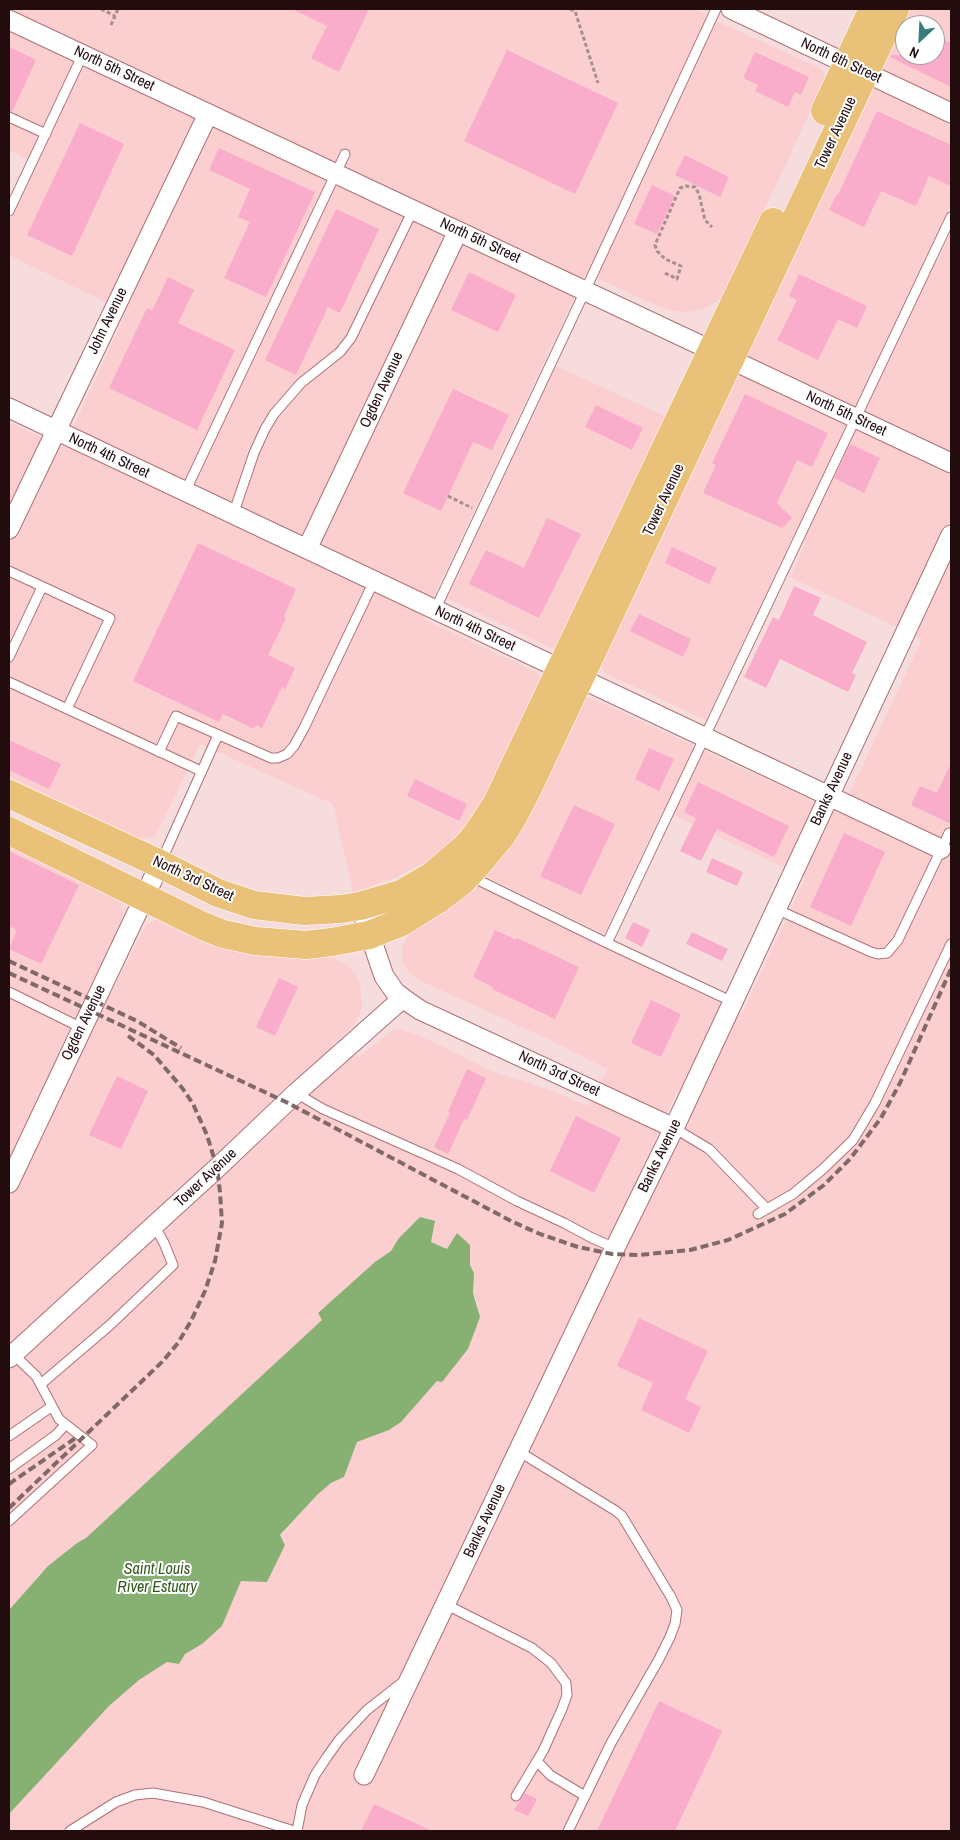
<!DOCTYPE html>
<style>
body{margin:0}
#map{position:relative;width:960px;height:1840px;overflow:hidden;background:#f7dcdd;font-family:"Archivo Narrow",sans-serif}
canvas{display:block}
.frame{position:absolute;inset:0;border:10px solid #220c0e;pointer-events:none}
.north{position:absolute;left:895px;top:15px;width:50px;height:50px;box-sizing:border-box;background:#fff;border:1px solid #a79e9f;border-radius:50%;rotate:205deg;font-size:14px;font-weight:700;line-height:20px;text-align:center;color:#220c0e}
.north::after{content:'';display:block;margin:auto;width:18px;height:22px;background:#357e7e;clip-path:polygon(50% 0,100% 100%,50% 72%,0 100%)}
</style>
<div id="map">
<canvas width="960" height="1840"></canvas>
<div class="frame"></div>
<div class="north">N</div>
</div>
<script>
const g = document.querySelector('canvas').getContext('2d');
g.lineJoin = 'round';
function fill(path, color) { g.fillStyle = color; g.fill(path, 'evenodd'); }
const poly = rows => new Path2D(rows.map(r => 'M' + r).join(''));
function stroke(path, color, width, dash) { g.strokeStyle = color; g.lineWidth = width; g.lineCap = dash ? 'butt' : 'round'; g.setLineDash(dash || []); g.stroke(path); }
function drawText(font, color, halo, rows, align = 'center') {
  g.font = font + ' "Archivo Narrow",sans-serif'; g.lineWidth = 4; g.setLineDash([]); g.textBaseline = 'middle'; g.strokeStyle = halo; g.fillStyle = color; for (const [text, x, y, turn = 0] of rows) {
    g.save(); g.translate(x, y); g.rotate((+turn || 0) * Math.PI / 180); g.textAlign = isNaN(turn) ? turn : align; if (halo) g.strokeText(text, 0, 0); g.fillText(text, 0, 0); g.restore();
  }
}
fill(poly([
 [9,9,694,9,703,13,705,16,704,26,688,59,696,63,716,21,818,67,824,72,825,77,823,84,727,290,721,299,706,308,689,312,673,311,651,303,586,273,423,619,536,672,541,678,541,683,490,787,468,823,446,847,432,859,397,877,353,892,333,804,200,744,155,837,139,838,9,777,9,422,64,448,126,312,9,255,9,222,36,163,9,150],
 [910,9,951,9,951,204,926,259,937,263,951,232,951,1831,9,1831,9,1814,109,1706,139,1680,167,1662,179,1664,185,1654,202,1644,222,1626,241,1580,318,1494,331,1483,344,1477,357,1442,389,1430,430,1390,437,1381,442,1381,468,1350,472,1336,477,1302,473,1293,474,1273,470,1265,470,1245,447,1249,431,1242,412,1223,399,1238,391,1251,375,1262,318,1313,322,1320,86,1538,77,1543,48,1566,9,1610,9,842,120,900,123,915,119,926,91,988,110,996,141,934,147,925,154,920,164,919,316,956,333,958,345,963,355,973,360,984,362,1002,360,1013,354,1025,332,1045,359,1057,393,1030,400,1029,429,1040,494,1072,552,1091,588,1106,607,1069,546,1038,419,980,410,973,403,964,402,947,411,931,451,908,478,885,742,1014,805,878,663,810,604,934,485,876,582,702,586,698,591,698,840,814,922,639,790,577,806,543,793,538,706,720,605,673,600,664],
 [905,25,935,25,935,55,905,55],
 [677,1091,698,1100,673,1147,618,1223],
 [556,366,667,417,556,648,551,648,447,598]
]), '#fbced0');
fill(poly([
 [420,1217,435,1221,431,1242,447,1249,457,1233,470,1245,470,1265,474,1273,473,1293,480,1317,468,1349,442,1382,437,1381,401,1422,389,1430,357,1442,344,1477,331,1483,318,1494,280,1535,285,1545,267,1582,241,1581,222,1626,202,1644,185,1654,179,1664,167,1662,139,1680,109,1706,9,1814,9,1610,48,1566,77,1543,86,1538,322,1320,318,1313,375,1262,391,1251,399,1238]
]), '#87b073');
fill(poly([
 [292,9,369,9,339,72,311,58,327,26],
 [935,36,951,43,951,87,890,57,891,55,935,55],
 [9,47,36,60,12,112,9,111],
 [507,50,618,103,575,194,464,141],
 [755,52,809,77,801,95,795,92,788,107,755,91,758,85,743,78],
 [877,111,951,145,951,186,929,176,916,206,881,191,864,227,829,210,837,194,838,195],
 [80,123,124,144,72,256,27,235],
 [219,148,315,192,266,297,224,278,250,222,238,217,250,189,209,170],
 [685,155,729,177,720,197,675,175],
 [652,185,675,196,657,234,634,224],
 [336,209,379,229,340,313,328,307,296,375,265,360],
 [469,272,516,295,498,332,451,310],
 [799,274,867,306,857,328,838,319,818,360,777,340,797,300,789,296],
 [168,277,194,290,178,323,235,350,197,430,109,388,147,308,152,311],
 [453,389,509,415,492,450,473,442,441,511,403,493],
 [745,394,828,433,812,467,797,460,777,503,792,518,782,528,703,493,716,465,712,463],
 [596,405,643,428,632,450,585,427],
 [850,444,880,458,864,493,834,478],
 [547,518,581,534,539,618,469,584,486,550,524,568],
 [198,543,296,589,284,616,286,618,268,655,295,668,285,689,282,687,262,728,256,725,254,729,223,714,219,722,133,681],
 [672,547,717,568,709,584,665,563],
 [794,586,821,598,813,615,867,642,852,673,856,675,848,692,780,659,766,688,744,677,773,617,779,620],
 [639,614,691,639,683,657,630,631],
 [9,740,61,764,49,789,9,770],
 [649,748,674,759,659,791,635,779],
 [951,763,951,824,911,805,920,786,937,793],
 [415,779,467,804,459,821,407,796],
 [698,782,789,826,774,857,717,829,701,861,680,851,696,818,684,812],
 [574,805,615,824,581,895,540,876],
 [844,833,885,852,851,926,810,907],
 [9,851,79,885,41,964,9,949,17,930,9,926],
 [712,858,743,872,737,886,706,872],
 [633,922,650,930,642,947,625,938],
 [495,930,516,940,517,938,579,967,555,1019,492,989,493,987,473,977],
 [692,932,728,949,722,961,686,944],
 [279,978,298,987,275,1036,256,1027],
 [651,1000,681,1014,661,1057,631,1043],
 [467,1069,486,1078,467,1120,464,1119,448,1154,434,1147,450,1113,448,1112],
 [117,1076,148,1091,121,1149,89,1135],
 [576,1116,621,1138,594,1193,550,1171],
 [639,1318,708,1351,685,1399,701,1407,689,1433,641,1410,653,1383,617,1366],
 [659,1701,722,1731,675,1831,597,1831],
 [525,1793,537,1799,528,1816,514,1810],
 [374,1804,432,1831,361,1831]
]), '#faadca');
const lane = poly([
 [9,117,46,134],
 [9,211,83,54],
 [185,492,345,154],
 [233,515,254,453,265,429,274,414,301,383,340,352,351,338,413,210],
 [9,571,110,618,67,709],
 [435,610,585,291,716,9],
 [9,657,42,587],
 [9,682,201,771],
 [159,752,176,716,271,758,278,758,287,754,294,746,304,728,374,581],
 [161,862,218,735],
 [470,876,607,943,733,1002],
 [776,909,871,952,878,954,887,953,898,940,949,833],
 [607,943,951,217],
 [9,992,82,1028],
 [296,1093,323,1109,458,1169,517,1201,564,1223,592,1238,615,1248],
 [674,1128,709,1149,767,1209],
 [758,1214,793,1194,823,1169,853,1140,875,1103,951,944],
 [41,1384,110,1325,173,1265,164,1243,154,1225],
 [9,1436,51,1407],
 [518,1451,616,1511,622,1516,671,1597,677,1610,675,1624,670,1637,658,1661,611,1743,568,1831],
 [9,1469,56,1435,65,1425],
 [9,1521,92,1445,59,1419,36,1376,13,1354],
 [445,1604,532,1648,551,1663,566,1683,567,1695,562,1709,543,1751,516,1796],
 [537,1761,550,1775,585,1796],
 [70,1831,116,1802,135,1795,153,1793,203,1802,294,1831],
 [297,1831,302,1805,315,1775,327,1757,339,1740,367,1710,404,1681]
]);
const street = poly([
 [731,9,951,113],
 [9,20,951,463],
 [9,408,941,849],
 [9,529,208,114],
 [307,549,458,231],
 [360,906,384,976,395,992,407,1001,420,1010,674,1128],
 [9,1183,160,864],
 [9,1358,217,1168,296,1093,403,998],
 [364,1775,612,1254,674,1128,951,535]
]);
const primary = poly([
 [825,111,873,9],
 [9,794,160,864,218,893,254,905,304,911,341,909,360,906,401,894,432,876,465,848,477,834,496,805,773,222],
 [9,831,203,926,223,934,255,941,306,945,332,942,369,935,402,922,437,900,462,881,476,866,502,835,513,817,527,790,895,9]
]);
stroke(lane, '#ac7175', 11);
stroke(street, '#ac7175', 21);
stroke(primary, '#fff', 29);
stroke(poly([
 [101,9,115,16],
 [570,9,575,11,598,83],
 [111,25,118,9],
 [665,273,677,279,681,266,665,259,657,251,655,245,680,188,686,186,695,187,699,194,705,220,712,227],
 [448,496,472,508]
]), '#a78e8f', 3, [4, 2.5]);
stroke(lane, '#fff', 9);
stroke(street, '#fff', 19);
stroke(primary, '#e9c178', 28);
stroke(poly([
 [9,961,137,1021,181,1048],
 [9,973,286,1102,513,1222,540,1234,578,1247,612,1254,639,1255,690,1250,728,1240,785,1214,824,1185,850,1159,881,1118,900,1083,951,969],
 [9,1484,77,1437],
 [9,1508,163,1361,178,1343,191,1321,205,1291,215,1261,222,1223,220,1192,217,1168,207,1135,193,1104,183,1089,154,1055,127,1035]
]), '#81696a', 4, [8, 4]);
drawText('15px', '#220c0e', '#fff', [
 ["North 6th Street",841,61,25],
 ["North 5th Street",114,69,25],
 ["Tower Avenue",836,133,-65],
 ["North 5th Street",480,241,25],
 ["John Avenue",108,321,-64],
 ["Ogden Avenue",382,390,-65],
 ["North 5th Street",846,414,25],
 ["North 4th Street",109,456,25],
 ["Tower Avenue",664,500,-65],
 ["North 4th Street",475,629,25],
 ["Banks Avenue",832,789,-65],
 ["North 3rd Street",193,879,25],
 ["Ogden Avenue",84,1023,-64],
 ["North 3rd Street",559,1074,25],
 ["Banks Avenue",660,1156,-64],
 ["Tower Avenue",206,1178,-43],
 ["Banks Avenue",485,1521,-65]
]);
drawText('italic 16px', '#31581a', '#fff', [
 ["Saint Louis",157,1570],
 ["River Estuary",157,1588]
]);
</script>
